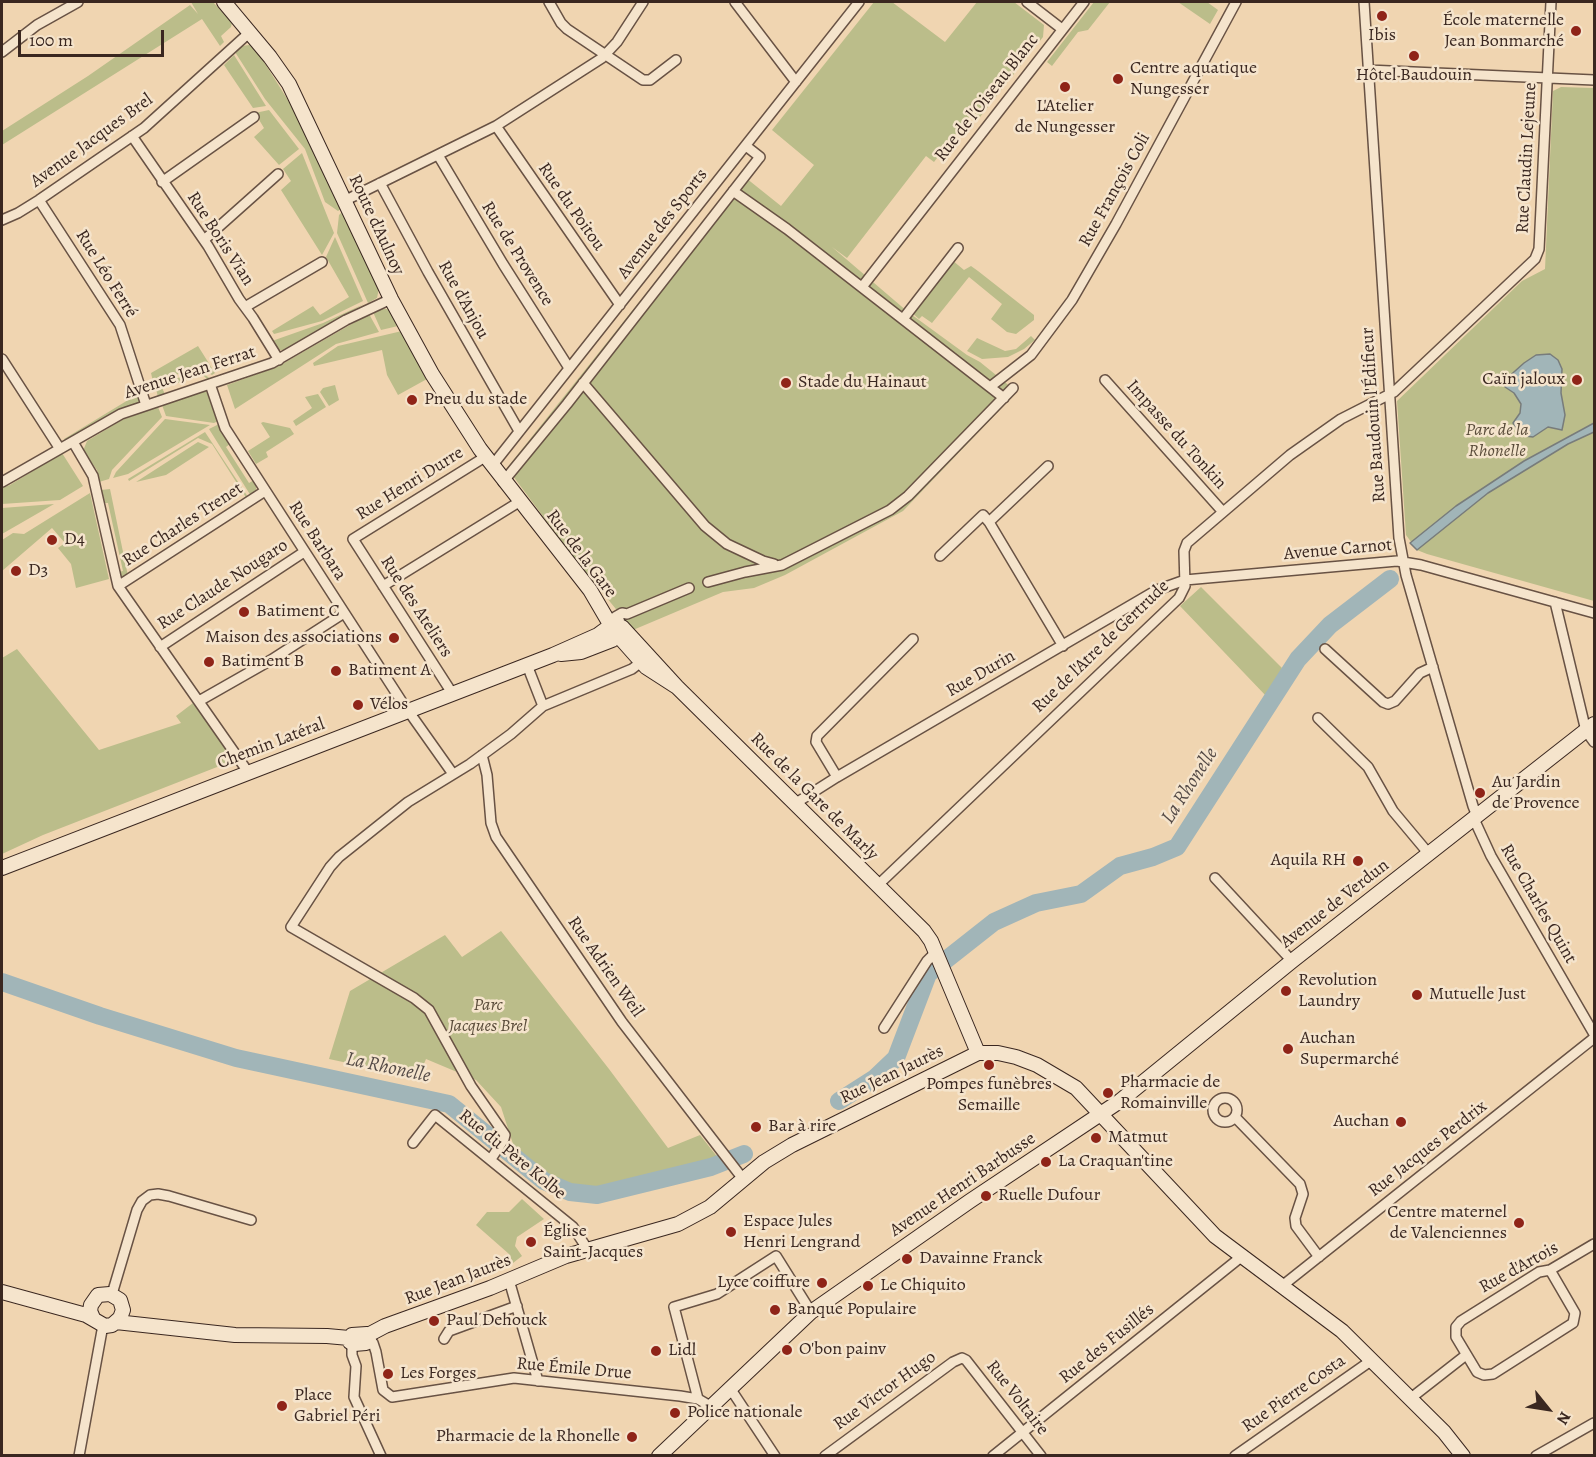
<!DOCTYPE html>
<meta charset="utf-8">
<style>
body{margin:0}
#map{position:relative;width:1596px;height:1457px;overflow:hidden;background:#f0d5b1;font-family:Alegreya,serif}
canvas{display:block}
.frame{position:absolute;inset:0;border:3px solid #3a2720;pointer-events:none}
.north{position:absolute;left:1518px;top:1379px;width:60px;height:60px;-webkit-text-stroke:4px #f5e4cc;paint-order:stroke;rotate:120deg;font-size:16px;font-weight:700;line-height:24px;text-align:center;color:#3a2720}
.north::after{content:'';display:block;margin:auto;width:21px;height:27px;background:#3a2720;clip-path:polygon(50% 0,100% 100%,50% 72%,0 100%)}
.scale{position:absolute;left:18px;top:30px;width:146px;height:27px;box-sizing:border-box;border:3px solid #3a2720;border-top:0;padding-left:8px;font-size:18px;line-height:21px;white-space:nowrap;color:#3a2720;-webkit-text-stroke:4px #f5e4cc;paint-order:stroke}
</style>
<div id="map">
<canvas width="1596" height="1457"></canvas>
<div class="frame"></div>
<div class="north">N</div>
<div class="scale">100 m</div>
</div>
<script>
const g = document.querySelector('canvas').getContext('2d');
g.lineJoin = 'round';
function fill(path, color) { g.fillStyle = color; g.fill(path, 'evenodd'); }
const poly = rows => new Path2D(rows.map(r => 'M' + r).join(''));
function stroke(path, color, width, dash) { g.strokeStyle = color; g.lineWidth = width; g.lineCap = dash ? 'butt' : 'round'; g.setLineDash(dash || []); g.stroke(path); }
function drawText(font, color, halo, rows, align = 'center') {
  g.font = font + ' Alegreya,serif'; g.lineWidth = 5; g.setLineDash([]); g.textBaseline = 'middle'; g.strokeStyle = halo; g.fillStyle = color; for (const [text, x, y, turn = 0] of rows) {
    g.save(); g.translate(x, y); g.rotate((+turn || 0) * Math.PI / 180); g.textAlign = isNaN(turn) ? turn : align; if (halo) g.strokeText(text, 0, 0); g.fillText(text, 0, 0); g.restore();
  }
}
fill(poly([
 [191,2,213,2,232,23,231,27,221,36,224,42,220,46,202,19,2,145,2,131,88,76,190,5,198,14],
 [874,2,892,2,945,42,977,2,1014,2,1044,25,1043,37,980,117,973,112,934,162,926,156,847,258,832,247,908,312,967,355,980,362,1017,392,903,511,785,575,754,588,723,592,633,630,571,554,507,468,741,174,781,206,814,165,772,130],
 [1094,2,1110,2,1088,30,1078,32,1052,66,1047,62],
 [1178,2,1207,2,1218,10,1210,24],
 [249,45,254,46,296,113,341,209,338,211,325,202,305,149,265,99,235,52,242,46],
 [234,55,266,106,253,108,224,65],
 [1561,87,1594,88,1594,601,1427,554,1417,550,1406,535,1397,401,1522,281,1545,269,1553,91],
 [269,110,299,149,279,165,254,137,264,128,255,113],
 [302,153,334,233,322,255,281,190,291,181,283,169],
 [342,212,379,288,377,298,368,303,337,233,339,215],
 [335,237,363,301,322,321,274,334,272,331,313,306,320,315,349,297,326,257],
 [952,260,964,270,971,266,978,271,1034,315,1034,320,1016,334,1007,332,991,319,1002,304,969,277,932,323,922,316,919,319,911,312],
 [364,304,286,350,277,350,272,341,323,323],
 [380,309,387,309,391,311,398,326,381,330,373,312],
 [369,314,379,332,336,344,235,409,227,385,277,367],
 [402,331,427,379,398,395,387,375,382,350,314,366,313,363,338,346],
 [1031,336,1035,340,1024,349,1008,357,982,359,967,351,977,338,1005,351,1016,349],
 [198,346,215,373,212,375,203,370,168,376,154,386,151,373],
 [202,373,211,379,208,380,203,375,162,388,165,394,158,397,156,389,167,380],
 [335,385,339,400,329,406,320,392,323,388],
 [204,391,208,393,218,421,214,423,166,416,162,405],
 [138,394,140,399,138,403,119,410,66,441,64,439],
 [318,394,326,407,296,426,293,421,312,408,305,397],
 [158,407,162,417,112,470,109,479,99,482,97,470,83,451,87,441,122,420],
 [165,419,210,425,128,474,113,478,116,472],
 [263,422,290,428,294,434,266,452,268,457,256,464,248,451,270,437,261,423],
 [219,424,230,444,226,447,249,483,254,480,256,484,256,492,251,496,209,429],
 [205,432,248,497,247,499,212,444,198,438,129,481,128,479],
 [198,442,209,447,166,475,136,482],
 [62,453,83,486,60,500,2,504,2,488,10,485],
 [110,489,128,576,124,577,120,576,118,572,123,571,108,503,103,503,101,490],
 [90,493,109,579,76,588,71,564,58,548,65,543,52,528,2,571,2,540,13,533,24,534],
 [54,504,2,534,2,508],
 [1201,587,1282,668,1267,697,1180,606],
 [17,649,99,750,181,723,176,716,193,703,235,760,43,835,2,854,2,658],
 [501,931,609,1069,668,1148,700,1135,719,1159,600,1189,575,1188,550,1177,514,1147,501,1107,476,1080,426,1059,418,1078,329,1059,350,991,445,935,462,957],
 [522,1199,544,1219,517,1237,515,1246,522,1256,513,1263,509,1254,476,1225,487,1212,509,1212]
]), '#bbbd8a');
const water = poly([
 [1550,354,1558,360,1562,369,1561,393,1565,415,1562,430,1548,427,1533,437,1525,436,1518,430,1513,423,1520,413,1521,404,1514,393,1505,387,1505,380,1524,363,1536,355,1550,354],
 [1594,423,1594,432,1568,444,1488,493,1417,550,1410,543,1456,506,1524,461,1594,423]
]);
fill(water, '#a1b5b8');
stroke(water, '#787c7b', 1.5);
stroke(poly([
 [2,982,100,1016,236,1058,449,1104,544,1181,570,1192,597,1195,711,1167,744,1154],
 [839,1101,875,1078,896,1058,928,974,994,922,1036,903,1081,894,1120,866,1153,857,1177,847,1298,659,1330,625,1390,579]
]), '#a1b5b8', 18);
const street = poly([
 [549,2,561,23,567,29,643,80,650,80,676,60],
 [735,2,796,82],
 [1027,2,1062,29],
 [1364,2,1399,538,1406,575,1473,806,1477,816],
 [2,52,37,25,78,2],
 [1368,70,1594,80],
 [496,126,620,305],
 [132,136,208,246,239,299,253,318,279,360],
 [438,155,503,264,569,368],
 [162,182,254,117],
 [380,183,428,272,519,431],
 [733,191,787,229,1004,398],
 [39,200,120,325,146,405],
 [344,201,496,126,602,58,617,42,643,2],
 [2,220,18,213,39,200,144,128,250,32],
 [204,240,278,174],
 [862,287,1084,2],
 [245,307,322,262],
 [903,319,958,248],
 [2,359,60,449],
 [1105,380,1223,512],
 [583,383,705,526,727,544,763,561,774,564],
 [210,384,225,428,402,702,453,774],
 [990,387,1031,355,1072,300,1116,224,1236,2],
 [73,442,93,476,118,586,248,772],
 [492,466,859,2],
 [2,482,121,414,272,363,346,320,391,299],
 [503,482,567,404,759,158,760,157,746,146],
 [989,522,1063,646],
 [940,556,983,515,989,522,1048,466],
 [708,582,745,572,782,565,890,510,908,496,1013,388],
 [118,586,265,491],
 [383,586,519,502],
 [1555,602,1586,731,1594,742],
 [615,617,622,613,627,614,689,588],
 [160,647,304,552],
 [1325,649,1383,702,1388,704,1395,701,1420,673,1433,667],
 [527,665,543,706],
 [452,693,353,539,485,457],
 [199,701,271,660,344,613],
 [1318,718,1368,767,1393,811,1429,854],
 [482,755,487,775,491,823,496,837,622,1022,743,1179],
 [837,777,816,742,817,736,913,639],
 [796,803,837,777,1157,590,1185,580,1397,561,1421,565,1594,613],
 [1474,819,1491,856,1594,1034],
 [1215,878,1292,961],
 [878,885,1179,598,1185,586,1184,551,1187,543,1290,455,1341,419,1394,392,1535,259,1539,249,1551,2],
 [884,1028,927,961,936,952],
 '1213 1110a12 12 0 1 1 24 0a12 12 0 1 1-24 0Z',
 [1235,1117,1300,1184,1303,1194,1295,1218,1296,1226,1319,1257],
 [413,1143,435,1115,573,1227,588,1250],
 [491,1159,504,1139,505,1135,471,1086,429,1010,414,998,291,927,330,867,339,857,408,802,470,764,511,734,543,706,632,669,645,659],
 [1550,1270,1575,1313,1573,1323,1493,1374,1484,1375,1477,1372,1456,1337,1456,1327,1461,1321,1539,1272,1550,1270,1594,1244],
 [509,1280,538,1381],
 [1282,1286,1594,1038],
 [112,1294,137,1210,142,1201,150,1195,158,1194,169,1196,251,1220],
 [369,1339,373,1343,376,1352,383,1390,392,1397,514,1378,680,1396,698,1399,710,1406],
 [444,1339,449,1331,517,1306],
 [352,1344,352,1355,356,1366,354,1397,381,1456],
 [730,1388,775,1456],
 [1411,1398,1466,1355],
 [698,1399,674,1307,717,1294,776,1256,811,1312],
 [79,1456,103,1325],
 [825,1456,953,1362,962,1358,966,1360,1041,1456],
 [993,1456,1241,1257],
 [1235,1456,1372,1360],
 [1536,1456,1594,1423]
]);
const secondary = poly([
 [224,2,270,57,289,84,391,299,432,374,480,449,590,590,614,631,646,667,677,687],
 [622,627,677,687,924,931,931,941,978,1053],
 [561,654,581,652,612,640,623,631],
 [2,868,553,655,598,635,617,621],
 [2,1292,86,1315,105,1326,112,1325,120,1318,123,1310,120,1300,110,1294,98,1295,91,1305,90,1311,93,1318],
 [116,1322,235,1335,327,1336,349,1338],
 [367,1334,369,1338,366,1343,354,1344,350,1342,352,1335,367,1334],
 [368,1335,385,1326,490,1288,566,1256,678,1224,710,1207,764,1162,792,1145,978,1053,998,1053,1016,1057,1037,1065,1076,1088,1215,1236,1342,1331,1444,1432,1463,1456],
 [659,1456,811,1312,970,1201,1120,1101,1292,961,1594,724]
]);
stroke(street, '#685244', 12);
stroke(secondary, '#3a2720', 16);
stroke(street, '#f5e4cc', 9);
stroke(secondary, '#f5e4cc', 14);
for (const [x, y, r, color] of [
 [1382,16,6,"#8f2418"],
 [1576,31,6,"#8f2418"],
 [1414,56,6,"#8f2418"],
 [1118,79,6,"#8f2418"],
 [1065,87,6,"#8f2418"],
 [1577,380,6,"#8f2418"],
 [786,383,6,"#8f2418"],
 [412,400,6,"#8f2418"],
 [52,540,6,"#8f2418"],
 [16,571,6,"#8f2418"],
 [244,612,6,"#8f2418"],
 [394,638,6,"#8f2418"],
 [209,662,6,"#8f2418"],
 [336,671,6,"#8f2418"],
 [358,705,6,"#8f2418"],
 [1480,793,6,"#8f2418"],
 [1358,861,6,"#8f2418"],
 [1286,991,6,"#8f2418"],
 [1417,995,6,"#8f2418"],
 [1288,1049,6,"#8f2418"],
 [989,1065,6,"#8f2418"],
 [1108,1093,6,"#8f2418"],
 [1401,1122,6,"#8f2418"],
 [756,1127,6,"#8f2418"],
 [1096,1138,6,"#8f2418"],
 [1046,1162,6,"#8f2418"],
 [986,1196,6,"#8f2418"],
 [1519,1223,6,"#8f2418"],
 [731,1232,6,"#8f2418"],
 [531,1242,6,"#8f2418"],
 [907,1259,6,"#8f2418"],
 [822,1283,6,"#8f2418"],
 [868,1286,6,"#8f2418"],
 [775,1310,6,"#8f2418"],
 [434,1321,6,"#8f2418"],
 [787,1350,6,"#8f2418"],
 [656,1351,6,"#8f2418"],
 [388,1374,6,"#8f2418"],
 [282,1406,6,"#8f2418"],
 [675,1413,6,"#8f2418"],
 [632,1437,6,"#8f2418"]
]) { const dot = new Path2D(); dot.arc(x, y, r, 0, 2 * Math.PI); g.fillStyle = color; g.fill(dot); stroke(dot, '#f5e4cc', 2); }
drawText('18px', '#3a2720', '#f5e4cc', [
 ["École maternelle",1564,21,"right"],
 ["Jean Bonmarché",1564,42,"right"],
 ["Ibis",1382,36,"center"],
 ["Centre aquatique",1130,69],
 ["Nungesser",1130,90],
 ["Hôtel Baudouin",1414,76,"center"],
 ["L'Atelier",1065,107,"center"],
 ["de Nungesser",1065,128,"center"],
 ["Caïn jaloux",1565,380,"right"],
 ["Stade du Hainaut",798,383],
 ["Pneu du stade",424,400],
 ["D4",64,540],
 ["D3",28,571],
 ["Batiment C",256,612],
 ["Maison des associations",382,638,"right"],
 ["Batiment B",221,662],
 ["Batiment A",348,671],
 ["Vélos",370,705],
 ["Au Jardin",1492,783],
 ["de Provence",1492,804],
 ["Aquila RH",1346,861,"right"],
 ["Revolution",1298,981],
 ["Laundry",1298,1002],
 ["Mutuelle Just",1429,995],
 ["Auchan",1300,1039],
 ["Supermarché",1300,1060],
 ["Pharmacie de",1120,1083],
 ["Romainville",1120,1104],
 ["Pompes funèbres",989,1085,"center"],
 ["Semaille",989,1106,"center"],
 ["Auchan",1389,1122,"right"],
 ["Bar à rire",768,1127],
 ["Matmut",1108,1138],
 ["La Craquan'tine",1058,1162],
 ["Ruelle Dufour",998,1196],
 ["Centre maternel",1507,1213,"right"],
 ["de Valenciennes",1507,1234,"right"],
 ["Espace Jules",743,1222],
 ["Henri Lengrand",743,1243],
 ["Église",543,1232],
 ["Saint-Jacques",543,1253],
 ["Davainne Franck",919,1259],
 ["Lyce coiffure",810,1283,"right"],
 ["Le Chiquito",880,1286],
 ["Banque Populaire",787,1310],
 ["Paul Dehouck",446,1321],
 ["O'bon painv",799,1350],
 ["Lidl",668,1351],
 ["Les Forges",400,1374],
 ["Place",294,1396],
 ["Gabriel Péri",294,1417],
 ["Police nationale",687,1413],
 ["Pharmacie de la Rhonelle",620,1437,"right"]
], 'left');
drawText('18px', '#3a2720', '#f5e4cc', [
 ["Rue de l'Oiseau Blanc",987,98,-52],
 ["Avenue Jacques Brel",92,141,-36],
 ["Rue Claudin Lejeune",1527,158,-87],
 ["Rue François Coli",1115,190,-61],
 ["Rue du Poitou",571,207,55],
 ["Avenue des Sports",663,224,-52],
 ["Route d'Aulnoy",376,225,65],
 ["Rue Boris Vian",220,239,57],
 ["Rue de Provence",517,254,58],
 ["Rue Léo Ferré",106,274,58],
 ["Rue d'Anjou",463,300,61],
 ["Avenue Jean Ferrat",190,373,-18],
 ["Rue Baudouin l'Édifieur",1374,415,-94],
 ["Impasse du Tonkin",1176,435,48],
 ["Rue Henri Durre",410,484,-32],
 ["Rue Charles Trenet",183,525,-33],
 ["Rue Barbara",317,541,57],
 ["Avenue Carnot",1338,550,-5],
 ["Rue de la Gare",581,554,53],
 ["Rue Claude Nougaro",223,585,-33],
 ["Rue des Ateliers",416,607,57],
 ["Rue de l'Atre de Gertrude",1101,647,-44],
 ["Rue Durin",981,674,-30],
 ["Chemin Latéral",271,744,-21],
 ["Rue de la Gare de Marly",814,797,45],
 ["Avenue de Verdun",1335,904,-38],
 ["Rue Charles Quint",1538,904,60],
 ["Rue Adrien Weil",605,967,55],
 ["Rue Jean Jaurès",892,1075,-26],
 ["Rue Jacques Perdrix",1428,1149,-38],
 ["Rue du Père Kolbe",512,1155,39],
 ["Avenue Henri Barbusse",963,1185,-34],
 ["Rue d'Artois",1519,1268,-29],
 ["Rue Jean Jaurès",458,1280,-21],
 ["Rue des Fusillés",1107,1344,-39],
 ["Rue Émile Drue",574,1369,5],
 ["Rue Victor Hugo",885,1391,-36],
 ["Rue Pierre Costa",1294,1394,-35],
 ["Rue Voltaire",1017,1398,52]
]);
drawText('italic 18px', '#5a4c3a', '#f5e4cc', [
 ["Parc de la",1497,431],
 ["Rhonelle",1497,452],
 ["Parc",488,1006],
 ["Jacques Brel",488,1027]
]);
drawText('italic 20px', '#544a46', '#f5e4cc', [
 ["La Rhonelle",1190,786,-57],
 ["La Rhonelle",388,1068,12]
]);
</script>
